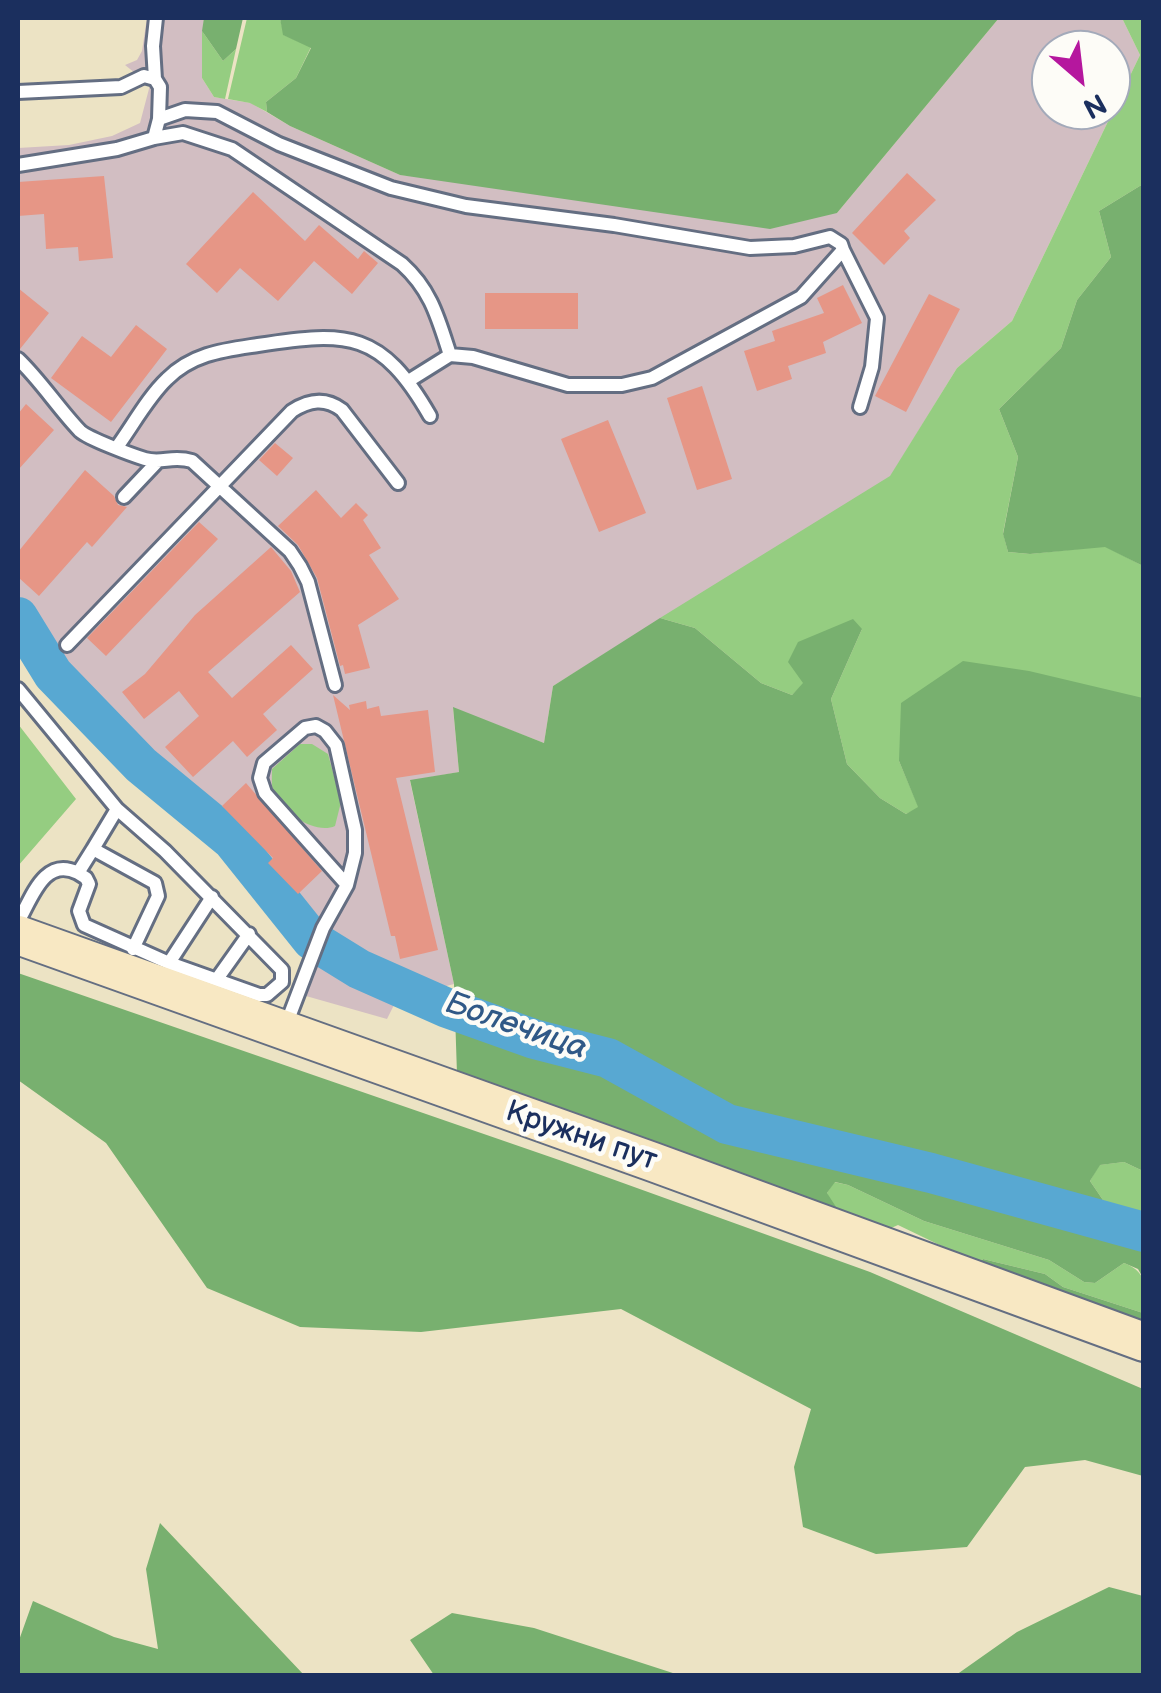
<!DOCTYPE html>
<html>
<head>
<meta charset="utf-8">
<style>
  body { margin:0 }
  #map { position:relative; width:1161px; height:1693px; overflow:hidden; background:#ece3c4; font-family:"Balsamiq Sans",sans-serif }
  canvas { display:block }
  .frame { position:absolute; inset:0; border:20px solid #1b2f5e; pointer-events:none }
  .north { position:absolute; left:1031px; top:30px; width:100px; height:100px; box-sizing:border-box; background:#fdfcf7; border:2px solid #a3aaba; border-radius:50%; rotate:152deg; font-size:28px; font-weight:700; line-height:40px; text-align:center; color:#1b2f5e }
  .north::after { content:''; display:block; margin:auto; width:35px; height:45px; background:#b5179e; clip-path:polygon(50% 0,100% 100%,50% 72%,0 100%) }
</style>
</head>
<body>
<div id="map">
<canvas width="1161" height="1693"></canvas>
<div class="frame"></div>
<div class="north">N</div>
</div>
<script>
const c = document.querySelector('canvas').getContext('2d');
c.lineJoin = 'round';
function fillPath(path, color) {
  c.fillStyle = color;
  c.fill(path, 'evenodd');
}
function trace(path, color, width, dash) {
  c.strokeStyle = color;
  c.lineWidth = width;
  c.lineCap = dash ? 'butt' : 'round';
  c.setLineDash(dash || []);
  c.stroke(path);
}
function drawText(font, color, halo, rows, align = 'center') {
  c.font = font + ' "Balsamiq Sans",sans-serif';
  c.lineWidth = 9;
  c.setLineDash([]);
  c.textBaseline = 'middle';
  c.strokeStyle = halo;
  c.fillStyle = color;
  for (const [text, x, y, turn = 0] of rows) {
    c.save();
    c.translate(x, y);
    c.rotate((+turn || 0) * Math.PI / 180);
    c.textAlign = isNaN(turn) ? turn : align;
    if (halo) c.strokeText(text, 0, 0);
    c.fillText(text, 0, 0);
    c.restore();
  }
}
fillPath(new Path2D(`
  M147,18H204L202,78L214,97L251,103L290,126L400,175L837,213L999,18H1122L1140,55L1012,321L957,368L890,477L553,686L544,743L453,708L459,772L410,781L454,984L397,999L387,1019L306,996L312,943L197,806L51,651L18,597V148L69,145L112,136L140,123L150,85L125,65L137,60L142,51ZM1051,50H1111V110H1051Z`), '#d2bec2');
fillPath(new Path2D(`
  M247,18H280L284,35L311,47L296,78L266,102L267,112L250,103L228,99Z
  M1122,18H1143V184L1099,211L1111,257L1077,300L1061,348L999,409L1018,457L1003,533L1008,552L1030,554L1105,546L1143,566V698L899,761L919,808L906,814L880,798L847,764L831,699L862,629L792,695L761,683L695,628L660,618L890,476L957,368L1012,321L1140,55Z
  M202,31L223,61L236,49L225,99L214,97L202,78Z
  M18,724L76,799L18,866Z
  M300,744H312L328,754L341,802L335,826C316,835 283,813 274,794C271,786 272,777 272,769Z
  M1124,1162L1143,1171V1228L1118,1222L1090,1181L1099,1165Z
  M834,1182L848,1185L924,1221L1049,1260L1084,1282L1095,1283L1124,1263C1151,1274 1143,1288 1143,1313L1063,1287L1045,1274L983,1259L979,1264L898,1225L889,1229L834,1220L827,1193Z`), '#95cd81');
fillPath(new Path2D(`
  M204,18H243L236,49L223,61L202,31Z
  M280,18H999L837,213L770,229L400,175L290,126L267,112L266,102L296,78L311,48L283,35Z
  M1143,184V566L1105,547L1030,554L1008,552L1003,534L1018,457L999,409L1061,348L1077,300L1111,257L1099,211Z
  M660,618L695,628L761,683L792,695L803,683L788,662L798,642L853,619L862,629L831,699L847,764L880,798L906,814L918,807L899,761L901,703L963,661L1029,671L1143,698V1171L1124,1162L1100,1165L1090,1181L1118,1222L1143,1228V1278L1138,1269L1124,1263L1095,1283L1084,1282L1049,1260L924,1221L848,1185L835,1182L827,1193L838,1210L457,1074L454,984L410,780L459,772L453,707L544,743L553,686Z
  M18,973L562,1161L870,1272L1143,1389V1476L1085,1460L1025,1467L967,1547L876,1554L803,1527L794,1467L811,1409L621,1309L421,1332L300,1327L207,1288L106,1143L18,1080Z
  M983,1259L1045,1274L1063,1287L1143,1313V1329L979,1264Z
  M160,1523L304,1675H18V1643L33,1601L114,1637L158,1649L146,1569Z
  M1109,1587L1143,1596V1675H956L1017,1632Z
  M452,1613L534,1628L679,1675H434L410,1640Z`), '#78b06f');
trace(new Path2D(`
  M18,617L53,674L141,765L232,840L312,940L359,969L447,1008L534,1039L608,1058L727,1124L931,1173L1144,1232`), '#58a8d2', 40);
fillPath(new Path2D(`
  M907,173L936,200L904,231L910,238L884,265L852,233Z
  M104,176L113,258L79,261L78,247L46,249L44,214L18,216V182Z
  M253,192L305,241L319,225L358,259L364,251L378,263L352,294L314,261L278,301L240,268L217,293L186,264Z
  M843,285L862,323L823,342L826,353L788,366L792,379L757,391L744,351L775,341L772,331L824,313L817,298Z
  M18,288L49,313L20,349H18Z
  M485,293H578V329H485Z
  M929,294L960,309L906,412L875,396Z
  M136,325L167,349L111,422L51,378L82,336L111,357Z
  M702,386L732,479L697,490L667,398Z
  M26,404L54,430L18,470V414Z
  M608,420L646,513L599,532L561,439Z
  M275,443L293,458L277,476L259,460Z
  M85,470L114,496L118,505L127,507L92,547L87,542L39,596L18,577V552Z
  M316,490L341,518L356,503L368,515L363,520L381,548L369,555L399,599L358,625L370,668L345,674L343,665L340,666L317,578L298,545L278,526Z
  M199,522L218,539L106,656L87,638Z
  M271,547L291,571L300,592L208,672L232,698L291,645L313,669L263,714L277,730L247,757L233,741L193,777L165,747L199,716L179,691L144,719L122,692L145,674L195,615Z
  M333,695L350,710L349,705L366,701L367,709L379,706L381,716L428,710L435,772L396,778L438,950L400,959L395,936H391Z
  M246,783L322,871L298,894L268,863L273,858L222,806Z`), '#e69686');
const service = new Path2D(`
  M155,79L153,46L156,18
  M18,92L121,87L144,76L155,79L160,87L159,119
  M154,138L183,133L232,149L402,264C431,290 438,318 450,355
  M18,165L117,149L154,138L159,119L185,110L217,112L279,144L391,188L466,206L614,225L750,248L794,246L830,237L841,244L843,250L801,297L652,378L622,385H568L473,357L450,355L410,380
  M843,250L877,318L872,367L860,407
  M18,359C41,381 58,408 80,431C89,439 132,455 145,459C162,464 172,455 192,461L290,551L300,566L308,582L335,685
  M117,447C133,425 148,397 167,379C193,353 225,350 258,345C349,331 381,331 430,416
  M124,497L158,461
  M67,645L292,411C309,400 325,397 342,410L398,483
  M18,689L117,809L165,851L282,970V982L267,995H259L169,963L84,925L79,911L89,884L86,878L78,873
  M117,809L93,849L155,883L158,896L133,949
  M18,922C32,898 44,856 78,873L93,849
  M169,963L212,897
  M217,979L249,934
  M286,1025L323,928L347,885L355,853V830L336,745L325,731L316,726L305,728L264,763L260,778L265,793L347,885`);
const secondary = new Path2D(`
  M18,935L653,1162L1144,1342`);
trace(service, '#646e82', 18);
trace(secondary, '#646e82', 42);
trace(service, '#fff', 12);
trace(secondary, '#f8e8c3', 38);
drawText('30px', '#1b2f5e', '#fdfcf7', [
  ["Кружни пут",581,1137,19]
]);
drawText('italic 32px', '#305987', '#fdfcf7', [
  ["Болечица",516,1027,19]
]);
</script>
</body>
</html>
